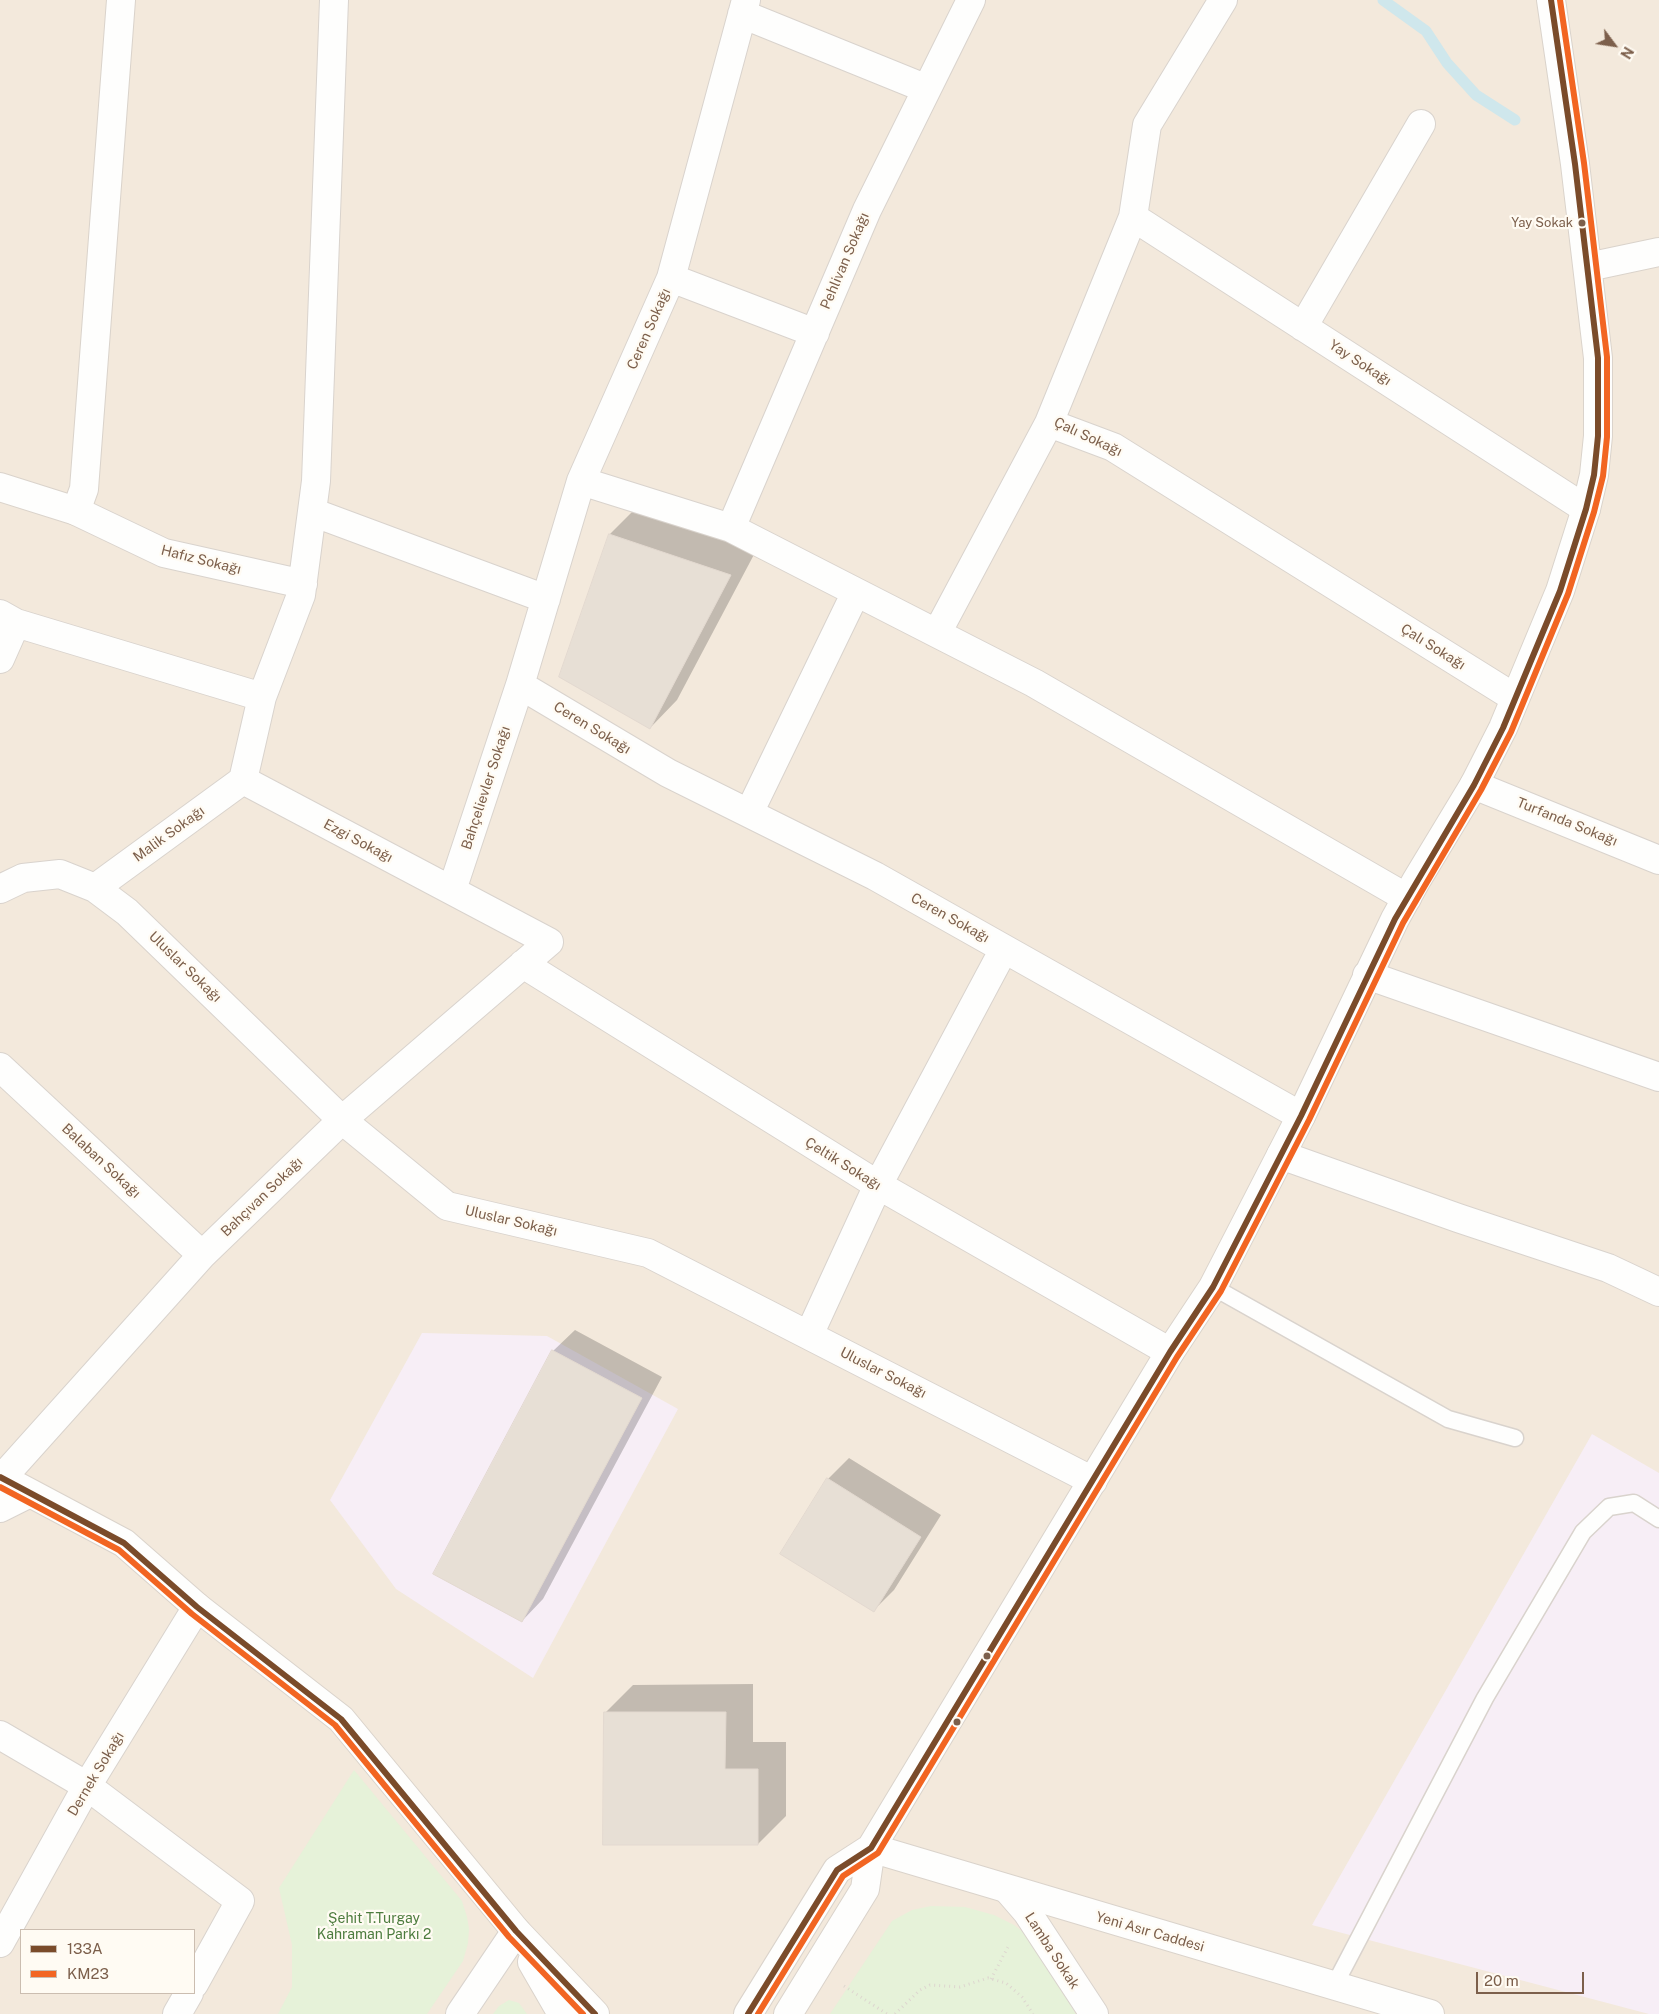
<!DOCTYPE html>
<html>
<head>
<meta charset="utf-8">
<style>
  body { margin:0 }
  #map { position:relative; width:1659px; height:2014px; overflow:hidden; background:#faf6ef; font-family:"Public Sans",sans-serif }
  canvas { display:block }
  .legend { position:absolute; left:20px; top:1929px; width:175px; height:65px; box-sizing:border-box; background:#fffbf3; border:1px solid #cbbdb0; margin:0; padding:6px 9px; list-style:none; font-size:15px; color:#7c5f4b }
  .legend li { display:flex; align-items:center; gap:10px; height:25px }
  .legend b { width:25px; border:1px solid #cbbdb0 }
  .north { position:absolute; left:1589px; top:20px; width:50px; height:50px; -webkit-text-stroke:4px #fffbf3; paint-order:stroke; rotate:121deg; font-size:14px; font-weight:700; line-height:20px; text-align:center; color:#7c5f4b }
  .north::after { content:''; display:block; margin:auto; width:18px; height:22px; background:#7c5f4b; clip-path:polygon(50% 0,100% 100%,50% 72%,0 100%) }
  .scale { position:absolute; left:1476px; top:1972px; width:108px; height:22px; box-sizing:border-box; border:2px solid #7c5f4b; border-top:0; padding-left:6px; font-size:15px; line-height:18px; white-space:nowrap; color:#7c5f4b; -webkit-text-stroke:4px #fffbf3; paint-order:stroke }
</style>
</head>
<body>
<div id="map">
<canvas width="1659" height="2014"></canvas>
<ul class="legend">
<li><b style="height:6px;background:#7a4b2a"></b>133A</li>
<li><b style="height:6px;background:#f26522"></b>KM23</li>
</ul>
<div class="north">N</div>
<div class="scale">20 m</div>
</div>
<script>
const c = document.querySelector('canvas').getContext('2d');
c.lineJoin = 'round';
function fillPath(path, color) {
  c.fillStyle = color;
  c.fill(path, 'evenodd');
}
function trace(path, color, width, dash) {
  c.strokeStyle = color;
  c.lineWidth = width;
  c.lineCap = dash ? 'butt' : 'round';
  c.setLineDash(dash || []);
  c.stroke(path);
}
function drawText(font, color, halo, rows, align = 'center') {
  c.font = font + ' "Public Sans",sans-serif';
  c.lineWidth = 4.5;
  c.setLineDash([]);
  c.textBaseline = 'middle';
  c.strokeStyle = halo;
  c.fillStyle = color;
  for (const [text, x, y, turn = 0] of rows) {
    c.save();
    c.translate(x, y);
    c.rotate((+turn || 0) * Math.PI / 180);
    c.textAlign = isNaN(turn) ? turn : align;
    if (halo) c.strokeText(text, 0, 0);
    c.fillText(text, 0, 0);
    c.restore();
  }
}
fillPath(new Path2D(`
  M0,0H1659V2014H0ZM21,1930H194V1993H21Z`), '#f3e9dc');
fillPath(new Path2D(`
  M422,1333L547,1336L678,1409L533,1678L396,1589L330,1500Z
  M1592,1434L1659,1473V2014H1649L1312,1925Z`), '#f7eef6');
fillPath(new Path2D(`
  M354,1770L462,1901L467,1917L469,1929L468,1943L463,1961L427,2014H278L292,1987V1945L279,1888Z
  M931,1906L965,1907L994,1915L1014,1925L1027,1935L1076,2014H830L892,1921L912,1910Z
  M509,2000L519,2003L527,2014H493L499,2006Z`), '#e6f2d9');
fillPath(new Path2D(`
  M638,506L758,547L677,700L650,728L560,677L610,534Z
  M575,1330L662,1377L543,1599L522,1621L553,1351Z
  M849,1458L941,1515L894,1590L873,1611L828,1479Z
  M753,1684V1742H786V1816L758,1844L605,1713L633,1685Z`), '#0003');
trace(new Path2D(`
  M1383,0L1426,31L1447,63L1476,95L1515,120`), '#cfe7ec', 11);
const building = new Path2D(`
  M609,534L731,575L650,729L559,677Z
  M552,1350L642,1398L522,1622L433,1574Z
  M827,1478L921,1537L874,1612L780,1554Z
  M604,1712H726L725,1769H758V1845H603Z`);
fillPath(building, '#e7dfd5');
trace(building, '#e3d9d0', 1);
const lane = new Path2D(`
  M1213,1287L1448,1419L1515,1438
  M1334,1986L1485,1698L1583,1532L1609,1507L1634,1503L1659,1519`);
const street = new Path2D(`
  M746,0L671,278L581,481L520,685L668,773L875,876L1301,1116
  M742,14L927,89
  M1133,217L1586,509
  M671,278L815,333
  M1303,327L1421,124
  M1049,423L1113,447L1515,698
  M581,481L731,528L856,592L749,813
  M76,511L164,553L303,584
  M312,512L546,599
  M731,528L867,210L971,0
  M856,592L1034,683L1407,898
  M0,614L16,623L262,697L301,595L316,481L334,0
  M937,633L1049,423L1133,217L1147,125L1223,0
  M0,659L16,623
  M1474,785L1659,860
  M95,888L243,780
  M0,889L23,878L60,874L95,888L127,912L342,1120L447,1206L648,1253L1093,1481
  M452,890L520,685
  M523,964L878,1185L1170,1352
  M1367,975L1659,1077
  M0,1067L202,1255
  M1281,1155L1458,1218L1608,1268L1659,1292
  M809,1335L878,1185L1004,949
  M2,1478L202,1255L342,1120L549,942L243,780L262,697
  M0,1508L28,1494
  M0,1735L87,1786L240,1901L194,1984
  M1008,1890L1027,1912L1094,2014
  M0,1943L87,1786L197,1607
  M177,2014L189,1993
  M460,2014L516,1931`);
const secondary = new Path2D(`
  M1588,267L1659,252
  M0,487L76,511L84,489L121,0
  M0,1477L124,1543L197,1607L341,1719L516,1931L595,2014
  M871,1848L1430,2014
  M532,1962L562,2014
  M748,2014L837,1870L871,1848
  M788,2014L865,1889L871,1848L1170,1352L1213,1287L1301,1116L1395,919L1416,881L1474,785L1503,728L1560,591L1586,509L1594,475L1598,436V358L1575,164L1551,0`);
trace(lane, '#d9d3cd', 19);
trace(street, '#d9d3cd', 30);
trace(secondary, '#dad3cb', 30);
trace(new Path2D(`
  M991,1979L1009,1945
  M844,1986L887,2014
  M895,2014L920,1990L930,1985L960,1987L988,1978L1006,1983L1022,1997L1033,2014`), '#ddd6cf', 3, [1, 4]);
trace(lane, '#fefefd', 16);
trace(street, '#fefefd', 28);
trace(secondary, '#fefefd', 28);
trace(new Path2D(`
  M0,1477L124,1543L197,1607L341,1719L516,1931L595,2014
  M748,2014L837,1870L871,1848L1170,1352L1213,1287L1301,1116L1395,919L1474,785L1503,728L1560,591L1586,509L1594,475L1598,436V358L1575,164L1551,0`), '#7a4b2a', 6);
trace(new Path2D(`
  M0,1487L119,1550L192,1614L335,1725L509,1937L583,2014
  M758,2014L843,1876L878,1853L1177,1357L1221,1291L1309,1120L1403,923L1481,790L1511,732L1568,594L1594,512L1603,476L1607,437V357L1584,163L1560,0`), '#f26522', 6);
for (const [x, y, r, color] of [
  [1582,223,4.5,"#7c5f4b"],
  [987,1656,4.5,"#7c5f4b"],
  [957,1722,4.5,"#7c5f4b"]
]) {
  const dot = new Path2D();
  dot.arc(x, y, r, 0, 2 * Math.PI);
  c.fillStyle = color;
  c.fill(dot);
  trace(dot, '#fffbf3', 2);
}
drawText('13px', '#7c5f4b', '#fffbf3', [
  ["Yay Sokak",1573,223]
], 'right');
drawText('14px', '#7c5f4b', '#fffbf3', [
  ["Pehlivan Sokağı",845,261,-67],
  ["Ceren Sokağı",649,329,-66],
  ["Yay Sokağı",1360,363,33],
  ["Çalı Sokağı",1088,437,25],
  ["Hafız Sokağı",201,560,14],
  ["Çalı Sokağı",1433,647,32],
  ["Ceren Sokağı",592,728,31],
  ["Bahçelievler Sokağı",486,788,-72],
  ["Turfanda Sokağı",1567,822,22],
  ["Malik Sokağı",169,834,-36],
  ["Ezgi Sokağı",358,841,28],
  ["Ceren Sokağı",950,918,29],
  ["Uluslar Sokağı",185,967,44],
  ["Balaban Sokağı",101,1161,43],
  ["Çeltik Sokağı",843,1164,32],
  ["Bahçıvan Sokağı",262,1197,-44],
  ["Uluslar Sokağı",511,1221,13],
  ["Uluslar Sokağı",883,1373,27],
  ["Dernek Sokağı",96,1774,-59],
  ["Yeni Asır Caddesi",1150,1932,16],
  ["Lamba Sokak",1052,1951,57]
]);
drawText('14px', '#4d7c3e', '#fffbf3', [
  ["Şehit T.Turgay",374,1919],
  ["Kahraman Parkı 2",374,1935]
]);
</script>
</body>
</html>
